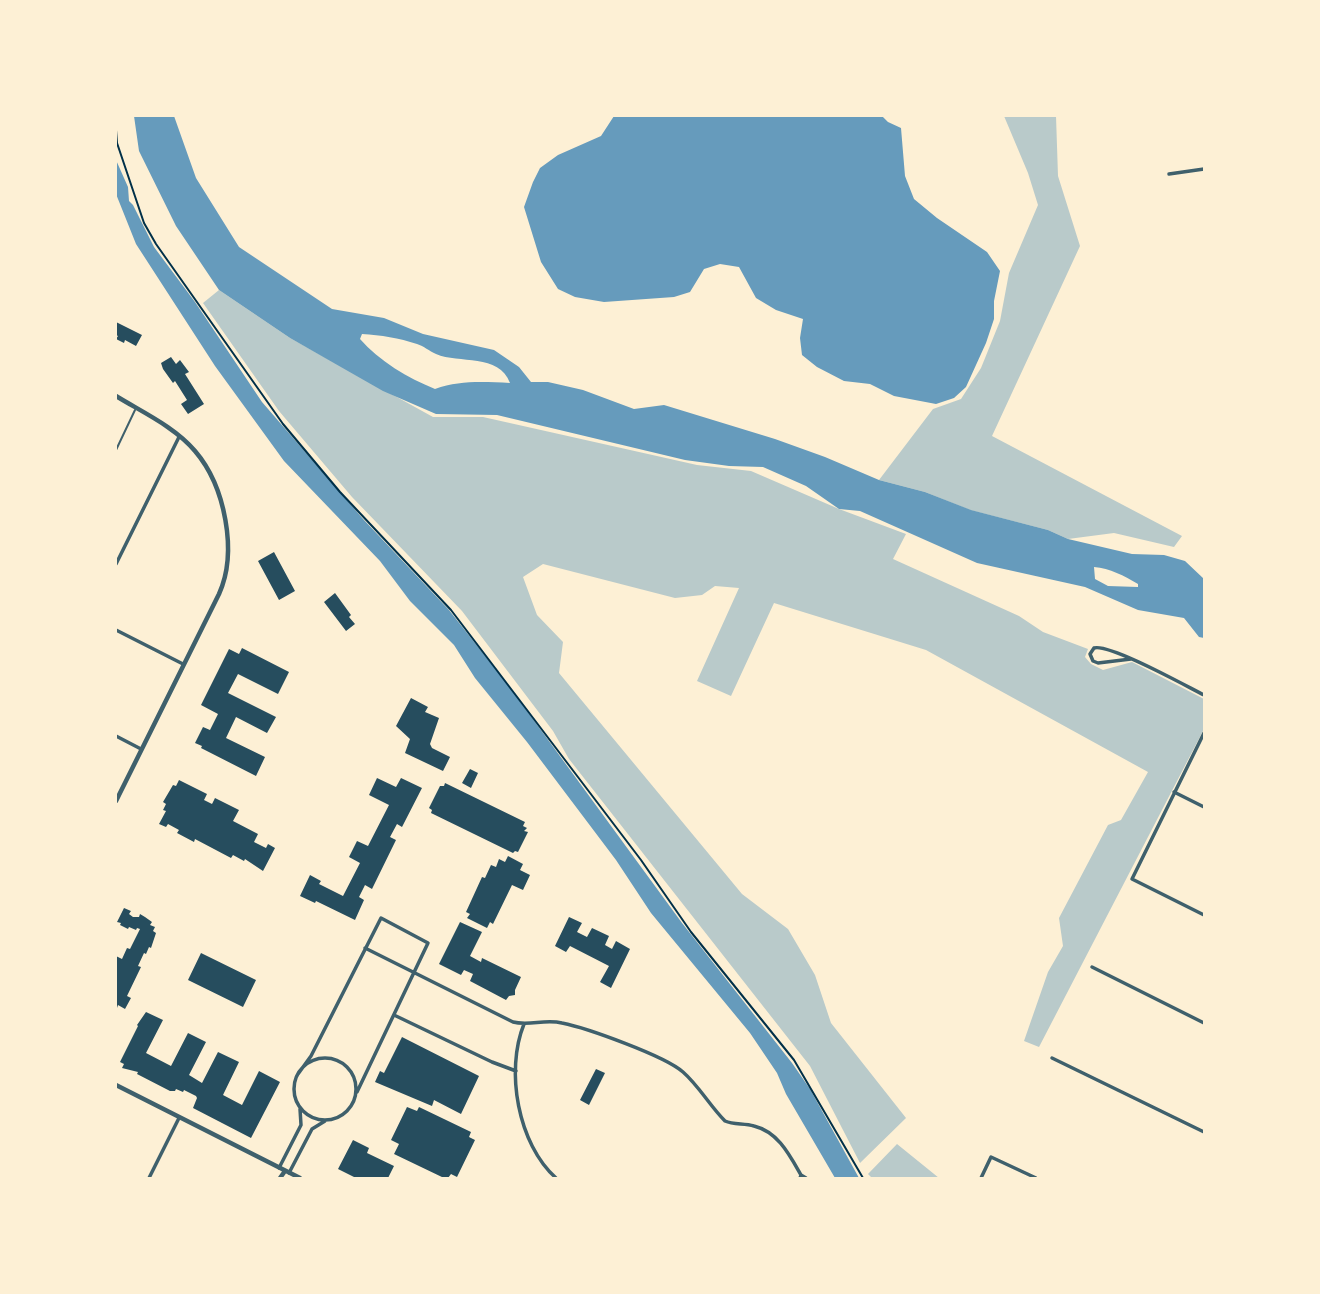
<!DOCTYPE html>
<html>
<head>
<meta charset="utf-8">
<style>
  body { margin:0 }
  #map { position:relative; width:1320px; height:1294px; overflow:hidden; background:#fdf0d5; font-family:"IBM Plex Sans",sans-serif }
  canvas { display:block }
  .frame { position:absolute; inset:0; border:117px solid #fdf0d5; pointer-events:none }
</style>
</head>
<body>
<div id="map">
<canvas width="1320" height="1294"></canvas>
<div class="frame"></div>
</div>
<script>
const c = document.querySelector('canvas').getContext('2d');
c.lineJoin = 'round';
function fillPath(path, color) {
  c.fillStyle = color;
  c.fill(path, 'evenodd');
}
function trace(path, color, width, dash) {
  c.strokeStyle = color;
  c.lineWidth = width;
  c.lineCap = dash ? 'butt' : 'round';
  c.setLineDash(dash || []);
  c.stroke(path);
}
fillPath(new Path2D(`
  M1004,116H1056L1058,176L1080,246L992,436L1182,536L1174,547L1114,533L1068,539L1048,530L970,510L925,492L879,480L933,409L961,399L981,368L1000,321L1009,273L1038,205L1028,173Z
  M219,290L290,338L433,417H483L697,465L751,471L839,509L906,534L893,559L1019,616L1043,632L1088,649L1085,657L1091,664L1103,670L1132,662L1204,699V729L1039,1047L1024,1041L1048,972L1063,946L1059,918L1108,825L1121,820L1148,772L926,650L774,603L731,696L697,681L739,588L715,586L702,595L675,598L543,564L523,577L537,615L563,642L559,673L742,894L788,929L815,975L831,1023L906,1118L860,1163L810,1066L569,759L553,731L462,611L352,497L279,411L203,303Z
  M897,1144L939,1178H872L868,1174Z`), '#b9caca');
fillPath(new Path2D(`
  M134,116H174L196,178L239,247L332,309L384,318L423,334L494,350L519,367L531,382H548L583,390L634,409L664,405L775,439L825,457L879,480L925,492L971,510L1048,530L1068,539L1132,554L1164,555L1185,561L1204,579V638L1199,637L1184,618L1138,610L1085,587L977,563L860,511L839,509L806,486L763,467L729,466L685,460L497,415L436,414L383,391L290,338L219,290L176,226L139,151ZM362,334C381,335 399,338 417,344C424,346 429,351 436,354C459,364 499,353 510,383C484,382 460,380 435,389C408,378 379,361 360,339ZM1094,567C1110,568 1124,576 1138,584V587L1108,586L1095,579Z
  M614,116H882L888,122L901,128L905,176L914,199L937,218L987,252L1000,271L994,301V319L986,343L966,387L954,398L936,404L894,396L870,384L844,381L817,367L802,355L800,338L803,319L776,310L756,298L739,267L720,264L704,269L690,292L674,297L604,302L575,297L558,289L541,262L524,207L533,182L540,168L558,155L601,136Z
  M116,160L128,187L129,201L133,205L154,247L195,302L262,402L364,520L449,610L508,685L682,923L792,1063L810,1089L859,1178H835L786,1094L777,1073L750,1033L651,913L616,860L527,742L475,678L454,645L410,601L380,561L284,461L215,366L136,244L116,194Z`), '#669bbc');
fillPath(new Path2D(`
  M116,322L142,335L136,346L125,340L124,343L116,339L118,336L116,335Z
  M171,357L176,364L180,360L189,372L185,374L204,404L188,414L181,404L187,400L175,381L173,383L163,369L161,363Z
  M274,552L295,591L279,600L258,561Z
  M335,593L351,615L349,617L355,624L346,631L324,602Z
  M242,648L289,672L278,694L238,674L228,693L276,717L267,733L236,717L226,738L265,757L256,776L201,748L202,746L195,743L203,727L210,730L218,714L201,705L229,649L239,654Z
  M411,698L428,707L425,712L439,718L430,744L432,748L450,757L443,771L405,753L410,739L396,726Z
  M470,769L478,773L471,788L462,783Z
  M377,778L396,787L401,778L422,788L402,827L397,824L390,837L396,840L372,889L365,885L359,897L364,900L355,920L316,901L315,903L300,896L310,875L321,881L319,884L343,896L360,863L349,857L357,841L368,846L389,805L369,795Z
  M179,780L207,794L204,800L212,804L215,798L239,810L233,821L258,834L254,842L266,848L268,844L275,848L263,871L245,859L244,861L233,855L231,858L195,839L194,842L177,833L179,830L168,824L166,827L159,824L166,811L163,810L166,804L163,802L173,785L176,786Z
  M445,783L525,822L523,826L527,828L524,831L528,832L518,852L515,851L513,853L431,813L432,810L429,808L440,786H444Z
  M508,856L523,864L520,870L530,875L523,890L512,885L493,924L490,922L487,928L467,918L470,914L466,912L482,877L485,878L491,865L496,867L499,859L505,862Z
  M124,908L131,911L129,914L133,917H139L140,914L145,917L152,922L150,925L155,927L153,931L156,933L151,948L149,947L146,954L144,953L138,966L141,967L127,996L131,998L125,1009L118,1005L116,1011V956L122,959L127,948L130,949L140,929L137,928L136,930L129,927L128,929L120,925L121,923L117,922Z
  M569,917L582,923L577,932L587,937L592,928L609,936L605,945L612,949L616,941L630,949L611,988L600,982L609,966L570,946L566,952L555,946Z
  M460,922L482,932L470,956L481,962L482,958L521,977L515,990V995L509,996L506,1000L470,981L473,974L464,970L461,975L439,964Z
  M201,953L256,980L243,1007L188,980Z
  M146,1012L163,1020L146,1053L171,1066L188,1033L206,1042L189,1075L202,1083L218,1052L239,1062L223,1095L242,1105L259,1071L280,1082L251,1138L193,1108L197,1098L196,1096L184,1090L183,1092L176,1089L175,1091H170L137,1074L138,1072L122,1068L124,1064L120,1062L138,1026L137,1025Z
  M402,1037L479,1076L461,1114L434,1100L432,1106L375,1082L380,1071L384,1073Z
  M596,1069L605,1073L589,1105L580,1100Z
  M407,1107L417,1111L419,1107L471,1132L469,1137L475,1140L457,1177L451,1174L448,1178H444L394,1154L399,1144L391,1140Z
  M353,1140L369,1148L367,1153L394,1166L388,1178H356L338,1169Z`), '#264d5e');
trace(new Path2D(`
  M116,130L117,143L144,223L156,244L283,424L340,492L451,610L641,860L691,932L794,1060L863,1178`), '#003049', 2);
trace(new Path2D(`
  M116,450L135,410`), '#3f606c', 2);
trace(new Path2D(`
  M1169,174L1204,169
  M116,564L179,437
  M116,630L183,664
  M1131,659L1098,663L1093,661L1090,654L1094,648C1109,643 1186,686 1204,695
  M1204,733L1132,879L1204,915
  M116,736L141,749
  M1174,792L1204,807
  M365,948L513,1022C529,1026 545,1019 562,1023C587,1028 665,1056 683,1072C699,1086 710,1106 725,1121C734,1125 744,1123 754,1126C778,1132 789,1154 801,1175
  M1092,967L1204,1023
  M394,1015L492,1062L516,1071
  M524,1024C505,1071 518,1144 556,1178
  M294 1089a31 31 0 1 1 62 0a31 31 0 1 1-62 0Z
  M1052,1058L1204,1132
  M298,1074L311,1056L381,918L428,943L357,1092
  M279,1168L301,1125L300,1109
  M289,1173L312,1129L325,1121
  M149,1178L179,1118
  M800,1178L801,1175L806,1178
  M981,1178L991,1157L1036,1178`), '#3f606c', 3.5);
trace(new Path2D(`
  M116,396C142,412 175,427 195,451C225,486 238,552 219,594L116,801
  M116,1085L300,1178
  M280,1178L285,1171`), '#3f606c', 4.5);
</script>
</body>
</html>
